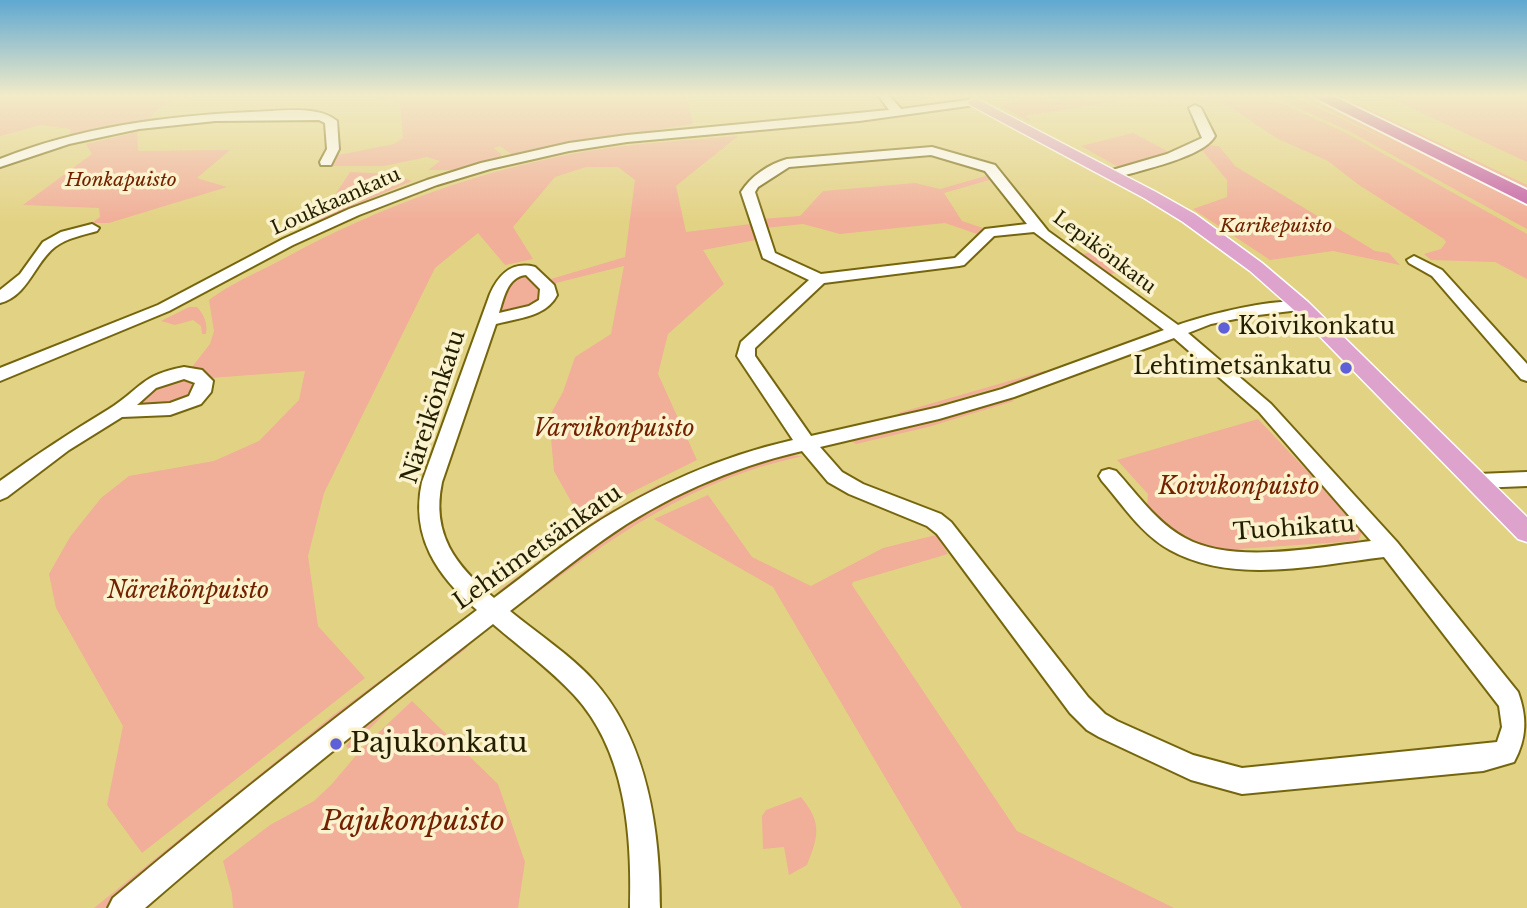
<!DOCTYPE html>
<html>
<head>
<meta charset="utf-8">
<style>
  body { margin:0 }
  canvas { display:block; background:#e2d284 }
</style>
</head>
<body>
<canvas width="1527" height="908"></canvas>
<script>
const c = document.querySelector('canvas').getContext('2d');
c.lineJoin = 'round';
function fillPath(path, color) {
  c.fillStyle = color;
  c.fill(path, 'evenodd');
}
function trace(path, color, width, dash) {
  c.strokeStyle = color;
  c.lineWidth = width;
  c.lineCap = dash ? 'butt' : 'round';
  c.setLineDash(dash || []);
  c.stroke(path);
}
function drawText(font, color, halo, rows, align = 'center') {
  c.font = font + ' "Libre Baskerville",serif';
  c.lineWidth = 7;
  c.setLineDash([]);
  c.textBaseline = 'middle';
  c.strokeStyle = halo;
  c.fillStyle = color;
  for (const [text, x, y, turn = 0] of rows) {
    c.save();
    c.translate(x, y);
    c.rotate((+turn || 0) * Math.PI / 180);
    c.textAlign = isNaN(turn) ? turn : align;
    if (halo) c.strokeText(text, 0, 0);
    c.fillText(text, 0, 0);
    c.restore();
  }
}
fillPath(new Path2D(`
  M0,95H197L180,98L162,106L142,125L69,138L71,129L41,125L0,136Z
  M376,95H686L693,124L579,142L514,156L500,146L494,148L502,155L499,158L452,170H428L440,161L427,157L384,166H333L338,155L394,144L403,138L400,104Z
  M1032,95H1041L1043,99L1050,101L1109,95H1263L1346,133L1527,234V279L1495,262L1431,260L1424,254L1441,249L1446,242L1444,239L1359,185L1328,161L1278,139L1224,103L1136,98L1025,116L1031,120L1028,121L1000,106Z
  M1269,95H1291L1400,146L1297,95H1306L1527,203V229L1347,130Z
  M1325,95H1339L1527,185V193Z
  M1382,95H1527V162L1394,100Z
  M137,132L138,151L230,150L197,178L227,187L109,223H92L100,217L99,208L23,205L92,154L86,144Z
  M1133,133L1171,153L1120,168L1081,146Z
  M738,136L676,186L686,232L751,224L756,240L703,250L724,284L668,334L658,374L697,460L628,494L582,521L554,471L549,417L563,392L575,357L611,334L624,266L552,284L551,279L625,257L635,180L618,167H586L555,177L513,227L533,259L505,265L478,233L435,268L324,493L308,556L318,626L365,678L142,853L107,805L123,726L56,608L49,574L70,537L101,498L129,476L214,461L259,441L299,400L305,371L210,378L204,370L192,367L210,344L214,331L209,300C231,283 259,272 283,259C380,206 485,168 594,150C641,143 690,140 738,136Z
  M1206,145L1219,146L1235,166L1375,251L1389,253L1400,265L1333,251L1270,260L1193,209L1227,197V180L1201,149Z
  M350,172L392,174L412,181L318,221Z
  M989,175L993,179L944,193L962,221L983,228L977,234L945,223L840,234L803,224L765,228L761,219L800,216L823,191L915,183L940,189Z
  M1099,249L1127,268L1109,275L1081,255Z
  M527,274L542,288L543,297L536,305L498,313L509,280Z
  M189,307H197C204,315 208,323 206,334H202L201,326L193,320L175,325L161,321Z
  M1044,371L1048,373L904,415L898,413Z
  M178,377L196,381L192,395L178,403L135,407L151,389Z
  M1011,399L1014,401L928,427L856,444L851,441Z
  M1258,419L1363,530L1358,541L1207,551L1176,538L1147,507L1148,494L1117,460Z
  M787,455L803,456C689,480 612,538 521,605C528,592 546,582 558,573C626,520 702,474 787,455Z
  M659,484L662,487L508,588L498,591L597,519Z
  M708,495L752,557L811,586L883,548L936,535L948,554L853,582L852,585L1017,831L1174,908H962L773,587L654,519Z
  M451,628L455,629L105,908H94L332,716Z
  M468,642L467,648L391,707L353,746L349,749L346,746L360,728Z
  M412,701L498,784L525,862L518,908H233L232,894L223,861L270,825L314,801L331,785L364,746Z
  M801,797C822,823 819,835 807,865L789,875L784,847L763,849L762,816L766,810Z`), '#f1ae99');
const minor = new Path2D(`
  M878,95H889L901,109L975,99L981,102L975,105L859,121L627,142L569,151L490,169L437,185L359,215L293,245L169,311L0,381V368L158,305L283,239L349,209L427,180L481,163L569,143L627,135L889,110Z
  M1195,105L1201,108L1215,136C1204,157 1141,170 1119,177H1109V171L1167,154L1202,138L1189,108Z
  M251,112C275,112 317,104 337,121L339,149L331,165H321L320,162L327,149L325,123L319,120L215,121L139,129L69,144L0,167V159C80,127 165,116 251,112Z
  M932,147L995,165L1048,231L1178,325C1206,315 1279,296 1307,303L1309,306L1307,309L1250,316L1211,324L1188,333L1271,404L1397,542L1518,692C1527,717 1527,738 1514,762L1483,771L1242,794L1191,780L1099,737L1087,730L1070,713L937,534L927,526L849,494L828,482L802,451C732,467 662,498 603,540C572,562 541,587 510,611C538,634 569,654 593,680C648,741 660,830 660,908H630C632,835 626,751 574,695C550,669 521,648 493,624C375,716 258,810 145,908H108L113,898C231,798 353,703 477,610C437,576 410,536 422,482L490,294C499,274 512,261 535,267L554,285L557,295C546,317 518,318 496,324L442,482C431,534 455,565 494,598C526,574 557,549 590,527C651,487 722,456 793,440L737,356L741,342L809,280L763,258L741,192C751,176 769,164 787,159ZM931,155L985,171L1027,224L985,229L955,258L821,274L775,253L755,192L758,187L789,167ZM1034,232L1164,330L1002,389L939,407L811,436L755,356V348L824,283L959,266L964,265L994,236ZM526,275L540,289L539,300L529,306L499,313C504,298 507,277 526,275ZM1174,338L1259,412L1371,541C1318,547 1233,565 1185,538C1157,523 1137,494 1116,471L1109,469L1102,471L1099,476L1102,481C1123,505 1142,535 1170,550C1233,585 1317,565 1384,557L1499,706L1502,727L1497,742L1242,768L1193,755L1117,721L1105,714L1088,697L951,522L941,514L863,484L842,472L820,447L939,419L1014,397Z
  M92,224L99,228L97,231C83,235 67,238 55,247C35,262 28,296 0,303V290L20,274L43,242L61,232Z
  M1414,256L1442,270L1527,364V381L1521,379L1432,276L1409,263L1407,260Z
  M184,367L202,370L213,381L211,392L201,404L170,415L122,417L69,450L7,497L0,500V481C36,455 71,432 109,409C142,388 141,375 184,367ZM184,379L195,383L189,396L170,403L137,405L156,388Z
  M1527,472V486L1478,488L1471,486L1468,481L1471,476L1478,474Z`);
const major = new Path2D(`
  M975,98L1156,192L1195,214L1262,263L1308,302L1527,517V542L1518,539L1294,310L1250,271L1183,222L1144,198L970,105L968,102Z`);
const highway = new Path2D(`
  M1309,95H1331L1527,190V204Z`);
trace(minor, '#75660e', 4);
trace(major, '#fff', 3);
trace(highway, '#fff', 4);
fillPath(minor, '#fff');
fillPath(major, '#dda3cd');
fillPath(highway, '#c665ac');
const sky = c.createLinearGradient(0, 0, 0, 222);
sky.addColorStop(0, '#5fa8d1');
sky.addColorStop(0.43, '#f2ebc8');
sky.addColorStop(1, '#f2ebc800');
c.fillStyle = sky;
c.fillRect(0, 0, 1527, 222);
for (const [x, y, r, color] of [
  [1224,328,7,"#5f60d8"],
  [1346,368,7,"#5f60d8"],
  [336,744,7,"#5f60d8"]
]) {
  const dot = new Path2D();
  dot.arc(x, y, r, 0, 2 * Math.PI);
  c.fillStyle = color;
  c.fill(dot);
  trace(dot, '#faf3cd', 2.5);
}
drawText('italic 19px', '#732101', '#faf3cd', [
  ["Honkapuisto",121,181],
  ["Karikepuisto",1276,227]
]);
drawText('19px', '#241e00', '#faf3cd', [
  ["Loukkaankatu",336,202,-24],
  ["Lepikönkatu",1104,253,37]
]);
drawText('23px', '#241e00', '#faf3cd', [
  ["Koivikonkatu",1238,328],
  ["Lehtimetsänkatu",1332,368,"right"]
], 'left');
drawText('23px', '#241e00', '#faf3cd', [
  ["Näreikönkatu",434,407,-72],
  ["Tuohikatu",1294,529,-4],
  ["Lehtimetsänkatu",538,548,-35]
]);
drawText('italic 23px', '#732101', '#faf3cd', [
  ["Varvikonpuisto",614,430],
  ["Koivikonpuisto",1239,488],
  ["Näreikönpuisto",188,592]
]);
drawText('28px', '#241e00', '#faf3cd', [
  ["Pajukonkatu",350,744]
], 'left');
drawText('italic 28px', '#732101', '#faf3cd', [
  ["Pajukonpuisto",413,822]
]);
</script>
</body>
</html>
